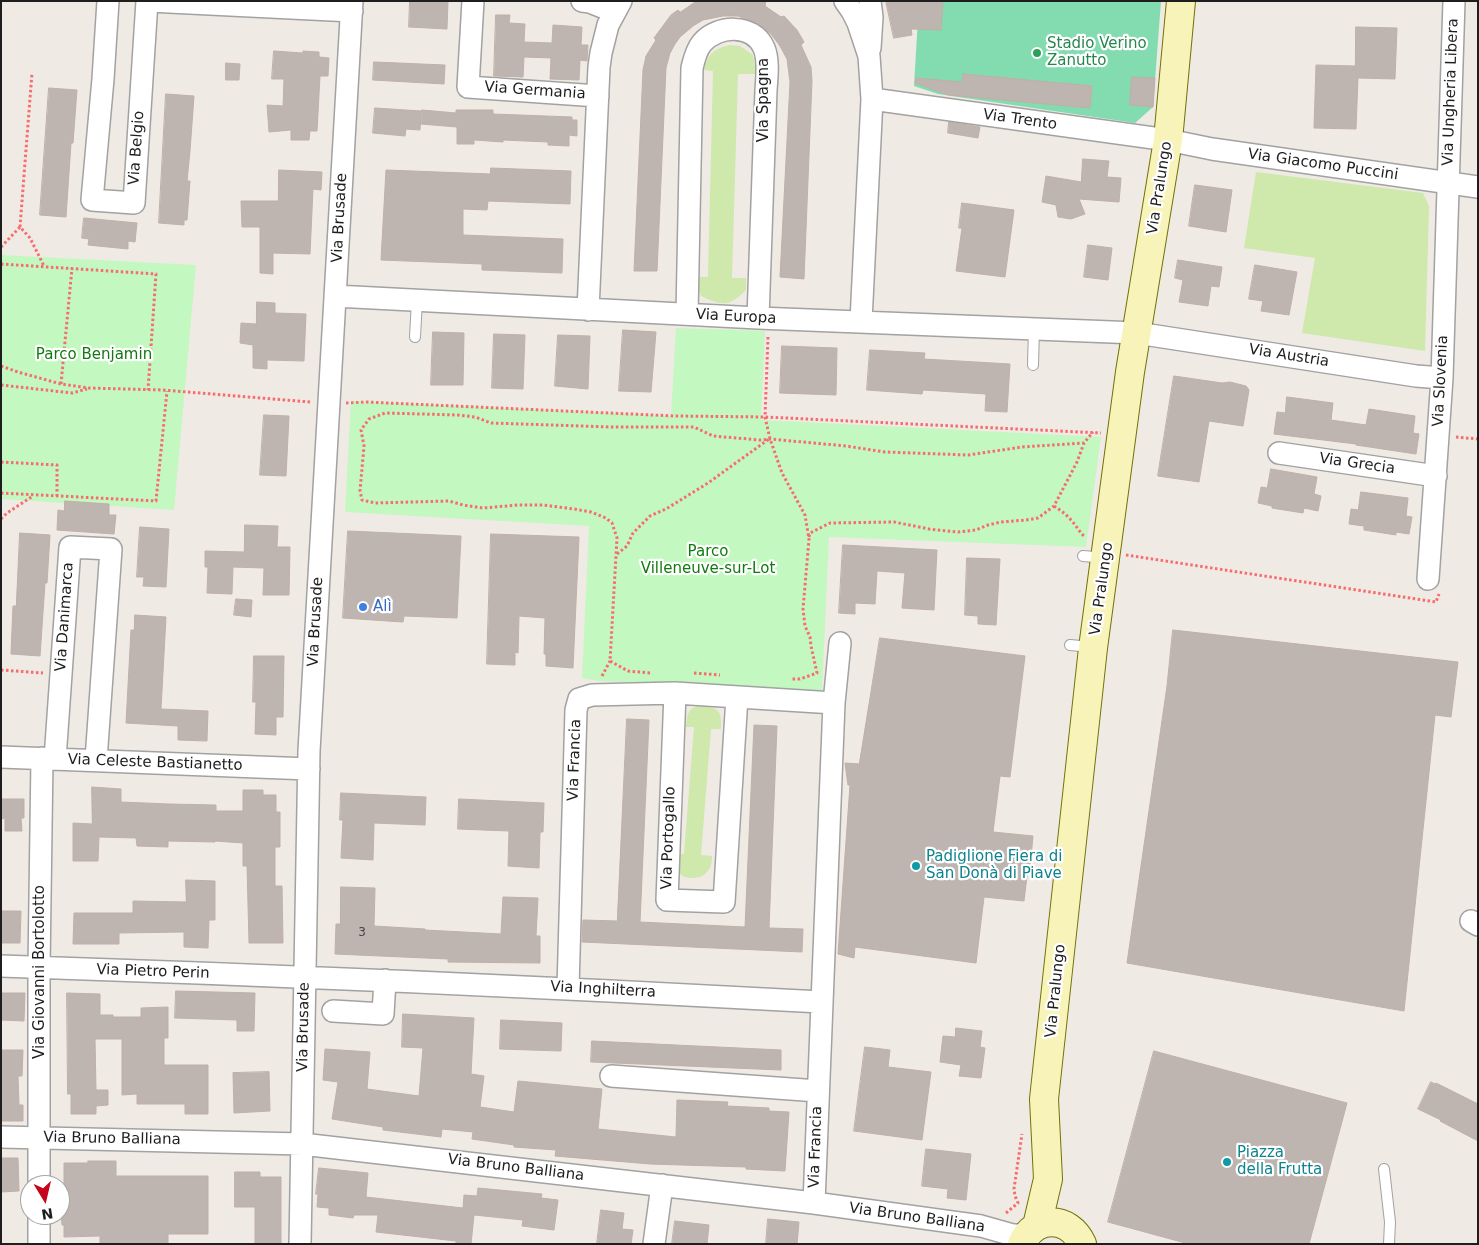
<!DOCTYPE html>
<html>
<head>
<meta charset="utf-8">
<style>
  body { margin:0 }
  #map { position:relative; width:1479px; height:1245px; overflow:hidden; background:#efeae4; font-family:"DejaVu Sans",sans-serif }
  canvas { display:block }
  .frame { position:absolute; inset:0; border:2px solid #1e1e1e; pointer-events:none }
  .north { position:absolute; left:20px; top:1175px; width:50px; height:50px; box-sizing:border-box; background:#fff; border:1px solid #a5a5a5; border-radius:50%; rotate:171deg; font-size:14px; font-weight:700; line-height:20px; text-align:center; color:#1e1e1e }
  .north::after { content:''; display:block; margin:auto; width:18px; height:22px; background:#c7051a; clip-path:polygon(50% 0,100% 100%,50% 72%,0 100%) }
</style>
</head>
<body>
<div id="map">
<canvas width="1479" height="1245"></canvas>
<div class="frame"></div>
<div class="north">N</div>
</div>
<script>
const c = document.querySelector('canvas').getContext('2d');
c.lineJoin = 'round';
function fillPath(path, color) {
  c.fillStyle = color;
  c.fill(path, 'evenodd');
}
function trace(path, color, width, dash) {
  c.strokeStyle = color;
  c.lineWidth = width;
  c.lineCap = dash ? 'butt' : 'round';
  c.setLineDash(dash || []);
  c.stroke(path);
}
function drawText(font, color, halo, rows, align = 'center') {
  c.font = font + ' "DejaVu Sans",sans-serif';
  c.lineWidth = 4.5;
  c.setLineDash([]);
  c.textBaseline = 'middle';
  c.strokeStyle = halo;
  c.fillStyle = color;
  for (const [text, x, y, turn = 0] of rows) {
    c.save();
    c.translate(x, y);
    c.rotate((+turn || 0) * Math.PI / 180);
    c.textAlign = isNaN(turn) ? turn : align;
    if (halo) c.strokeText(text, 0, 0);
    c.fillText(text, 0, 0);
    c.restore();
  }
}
fillPath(new Path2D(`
  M730,45L740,46L753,55L756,74H738L732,278H746V290C729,307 722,306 701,296L698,288L697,277H708L713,71L704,70C708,53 714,49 730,45Z
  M1256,172L1423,193L1429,206L1425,351L1302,333L1315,258L1244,248Z
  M698,706C718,707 722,709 721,729H711L701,855L712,856C712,863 711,869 705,874C699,880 681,880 677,870C676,866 676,859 676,854H684L694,727H686C687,716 687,709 698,706Z`), '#cfe8ab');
fillPath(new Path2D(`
  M1,255L196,265L174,510L1,499Z
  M676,328L765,331L761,420L1101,437L1086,547L829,537L822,691L599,681L582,678L589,526L345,512L351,401L671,416Z`), '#c3f8c1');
fillPath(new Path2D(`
  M919,1H1161L1153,107L1135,123L938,94L914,86Z`), '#83dcb0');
const building = new Path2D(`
  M410,1H448L447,29L409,27Z
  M697,1H766L765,6L781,17L784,16L797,30L804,42L801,45L811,67L812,81L804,279L780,277L790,82L787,59L780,46L771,34L757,23L738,16H723L703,20L693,26L680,37L675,44L670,53L666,68L657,271H634L643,70L646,56L656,40L654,38L671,15L678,10L680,12Z
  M886,1H943L941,30L911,29L912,35L894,38Z
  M496,15H510L509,23L525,24L524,42L552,43L553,25L582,27L581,45H588L587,61L580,60L579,80L550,79L551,58L524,57L523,77L494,76Z
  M1356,27L1397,28L1395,79L1358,78L1356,129L1314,128L1316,65L1355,66Z
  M274,51L303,53V51L319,52V57L329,58L328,76H320L317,131H310L309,140H291V130L269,132L267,105L283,106L284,79H272Z
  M374,62L445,65L444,84L373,80Z
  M226,63L240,64L239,80H226Z
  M963,74L1092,86L1090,108L948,95L915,83L916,78L962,82Z
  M1132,77L1155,78L1153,107L1130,105Z
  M49,88L77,90L73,143H71L66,217L40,215Z
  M166,94L194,96L190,151L187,181H190L187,220H184V225L159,223Z
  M375,108L421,111L420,130L406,129L405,136L373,133Z
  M422,110L456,113V110H493V114L572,117V120H577V136L569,135V146L548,145V142L503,140V142L474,140V144H457V127L421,124Z
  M949,122L980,127L978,138L948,133Z
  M1083,159L1109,161L1107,177L1121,178L1119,202L1079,199L1085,214L1071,219L1058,217L1056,205L1042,202L1046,176L1081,182Z
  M491,168L571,171L570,204L488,201L487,210L463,209V235L563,239L562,273L482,270V264L381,260L386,170L490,174Z
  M279,170L322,172L321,190L313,189L310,254L273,253V274L260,273V227H242L241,201H278Z
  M1195,185L1232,190L1226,232L1189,226Z
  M962,203L1014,210L1005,277L956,271L962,228H959Z
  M84,218L137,223L135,242L128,241V249L88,245L89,239L82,238Z
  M1088,245L1112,248L1108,280L1084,277Z
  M1178,260L1222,267L1219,287L1211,286L1208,306L1179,302L1183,280L1175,278Z
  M1255,265L1297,272L1289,315L1261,311L1263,301L1249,299Z
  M257,302L275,303V313L306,314L304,361L267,360V369L253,368V345L240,343L241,323L256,324Z
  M623,330L656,332L651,392L619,391Z
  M433,332L464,333L463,385H431Z
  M494,334L525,335L523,389L492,388Z
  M558,335L590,336L588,389L555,386Z
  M782,346L837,348L836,395L780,393Z
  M870,350L925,353L924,359L1010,364L1007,412L985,411L986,394L923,390L922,394L867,390Z
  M1174,376L1222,383L1230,382L1246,386L1249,390L1243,426L1209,421L1199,482L1158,476Z
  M1287,397L1333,403L1331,420L1366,425L1369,409L1415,416L1413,433L1419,434L1416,454L1356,445V444L1274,434L1277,412L1285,413Z
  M264,415L289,416L286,476L260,475Z
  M1271,469L1317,477L1314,494L1321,496L1318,511L1304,508L1303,513L1272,508V506L1258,503L1261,487L1267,488Z
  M1361,492L1408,498L1406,516L1412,517L1409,534L1396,532V535L1364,530V526L1349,524L1351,509L1358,510Z
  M65,501L109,504V515H116L114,534L57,530L58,510L64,511Z
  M245,525L278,526L277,547H290L289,595H263L264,568L233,567L232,594L207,593L208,567H205V551L244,552Z
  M140,527L169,529L166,587L143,586L144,577H137Z
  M348,531L461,536L457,618L404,616L403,622L343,618Z
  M20,533L50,535L47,583H45L40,656L11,654L13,606H16Z
  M491,534L579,537L573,668L546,666V654H544L545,618L519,616L518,653L515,652V665L487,664Z
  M843,545L937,550L934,610L902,608L905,573L877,571L875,604L855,603V614L839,613Z
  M967,558L1000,559L996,625L978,624V616L965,615Z
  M236,599L252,600L251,617L234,615Z
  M135,615L166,617L161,709L208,711L207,741L178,740V726L126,723L131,630H134Z
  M1173,630L1458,662L1451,717L1435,715L1404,1011L1127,963L1167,686Z
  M880,638L1025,656L1010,777L1000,776L993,832L1033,836L1030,868H1028L1024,901L984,897L976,963L855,947L854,958L838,954L850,785H848L845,763L859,764Z
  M254,656H284L283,717H276V735L255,734L256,702H253Z
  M627,719L649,720L640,922L745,927L754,725L777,726L769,928L803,929L802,952L582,942L583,920L617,921Z
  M92,787L121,789V802L169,804L216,805V811H243V790H263V795H276V812H280V847H275V886H282L283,943H249L247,866H243V843L215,841V842L168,841V847L137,846L136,838L99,837L98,861H73V823L92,824Z
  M341,793L426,797L425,825L374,823L373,860L341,858L343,820H340Z
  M1,799H24V818H21L22,831H5V818L1,819Z
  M459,799L544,803L543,832H540L539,868L508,866L509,831L458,829Z
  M186,880L215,881V920H209L208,948L184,947V932L119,933V944H73L74,913H133V901L186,902Z
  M341,887L375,888L374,926L425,929V930L501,934L503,897L538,898L536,936H540V963L448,962V959L335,954L336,924H340Z
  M1,911H21L20,943H1Z
  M176,991L255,993L254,1031H237V1020L175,1018Z
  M1,993H25L24,1021L1,1020Z
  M67,993L100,994V1015H113V1017H141V1008L168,1007V1038H164V1065H208V1114H185V1104H137V1094L122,1095V1039H95L96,1090H108V1105L96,1106V1114H71V1094H68Z
  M403,1014L474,1018L471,1074L484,1076L480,1107L514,1112L518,1081L602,1089L598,1129L676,1137L677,1100L728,1102L727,1106L769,1108V1111L789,1112L785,1171L746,1169V1167L650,1164L555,1156L556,1150L514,1147V1145L472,1139L473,1132L442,1129L441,1137L383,1130V1127L332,1119L338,1082L323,1080L325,1049L370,1052L367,1089L419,1096L423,1048L402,1047Z
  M501,1020L562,1023L561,1051L500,1049Z
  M956,1028L982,1031L980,1047L985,1048L981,1078L959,1076L961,1065L940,1062L943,1036L955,1037Z
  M592,1041L781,1050V1070L591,1062Z
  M865,1047L890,1050L888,1067L931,1072L922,1140L854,1131Z
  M1,1050H23L22,1076H18L19,1105H23V1121H1Z
  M1154,1051L1347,1103L1309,1244H1189L1108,1222Z
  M269,1072L270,1111L234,1113L233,1073Z
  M1431,1082L1435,1084L1436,1083L1478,1104V1141L1440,1121L1441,1120L1418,1109Z
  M926,1149L971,1154L966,1200L947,1198L948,1189L922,1186Z
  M1,1158H18L19,1191L1,1192Z
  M88,1161H116V1176H208V1234H168V1244L100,1243V1236L64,1237V1225H62L61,1211H64V1163H88Z
  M319,1168L368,1173L366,1197L463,1208L464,1195L477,1196L478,1188L542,1194L541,1198L558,1200L554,1230L522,1226L523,1220L474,1215L471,1244H456V1241L376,1232L378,1215H354L353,1218L329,1215V1208L317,1207L318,1194H316Z
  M235,1172H260V1177H281V1244H255V1207H235Z
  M601,1210L624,1213L622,1229L633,1230L631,1244H597Z
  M768,1219L799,1222L797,1244H766Z
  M675,1221L709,1225L707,1244H672Z`);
fillPath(building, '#bfb5b0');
trace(building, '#c0afa7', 1);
const lane = new Path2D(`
  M415,337L417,300
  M1033,365L1034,329
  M1083,556L1105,558
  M1070,645L1091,647
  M1384,1169L1390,1222L1389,1244`);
const street = new Path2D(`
  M108,1L103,79L92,200L134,203L147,1
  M149,1L352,11
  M473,1L468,87L598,96
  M582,1L590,2L615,12
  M845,1L852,11L858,23L869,56L872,99L861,321
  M870,48L872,17L870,1
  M872,99L1168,140L1212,149L1478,187
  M335,296L758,318L1137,333L1416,376L1442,378
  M588,310L599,67L601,53L608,25L621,1
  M687,314L692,68C694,60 696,50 702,43C717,25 753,23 764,48C769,60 767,76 766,90L758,318
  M1279,453L1436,476
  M1428,579L1442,378L1454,1
  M675,693L667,900L724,902L737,697
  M1,757L309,769
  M55,759L70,547L111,549L96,760
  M1471,921L1478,925
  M1,966C275,975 548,987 821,1002
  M568,988L576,710L579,699L592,695L675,693L834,703
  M333,1011L383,1014L385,980
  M611,1076L818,1091
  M1,1137L302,1144L814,1203L981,1226L1013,1235H1026
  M39,1185V968L42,758
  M814,1203L834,703L840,643
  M39,1244V1215
  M300,1244L309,751L352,1
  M654,1244L662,1185`);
const secondary = new Path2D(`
  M1037,1226L1048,1179L1044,1099L1093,648L1130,372L1168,140L1181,1
  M1022,1244C1034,1215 1069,1215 1082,1244`);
trace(lane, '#a2a2a2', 12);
trace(street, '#a2a2a2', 24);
trace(secondary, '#727207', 30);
trace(new Path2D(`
  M20,227L32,73
  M1,247L20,227L30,238L44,266
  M1,264L156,274L148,390
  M768,337L765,417L770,439L782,473L805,515L809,539L803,609L805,626L810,637L811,646L817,673L800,679H791
  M1,366L18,372L61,384L89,388L163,390L310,402
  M61,384L72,268
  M1,385L72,393L87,389
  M346,403L366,402L675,416L765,417L1101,433
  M1456,437L1478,439
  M1,462L57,465V496
  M1,493L156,501L167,391
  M1054,506C1060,510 1066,514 1071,520C1076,525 1079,532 1085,537
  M1,519L7,513L33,496
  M809,537L810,533L830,523L894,522L929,529L958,532L976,530L988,525L1001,522L1026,520L1038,518L1054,506L1077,462L1084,443
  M617,554L627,546L633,533L650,516L666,509L708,483L769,439
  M1126,555L1436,602L1439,594
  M1,670L43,673
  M650,673L628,671L610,661L617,538L612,523L606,518L591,512L574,509L543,505H518L483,508L463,505L449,501L375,503L362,500L360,491L364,446L361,430L369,419L385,413L458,415L475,417L491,423L611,427H694L713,436L760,440L770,439L846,446L885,452L968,455L1022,447L1084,443L1093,432
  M694,673L720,675
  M602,676L610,661
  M1006,1213L1018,1203L1015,1196L1014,1189L1022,1134`), '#f76d6e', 3, [2.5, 2.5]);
trace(lane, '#fff', 10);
trace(street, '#fff', 21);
trace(secondary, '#f8f4b9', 28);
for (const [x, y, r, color] of [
  [1037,53,5,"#2e9e5b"],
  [363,607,5,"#3f7fe0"],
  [916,866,5,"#0f9aa8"],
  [1227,1162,5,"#0f9aa8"]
]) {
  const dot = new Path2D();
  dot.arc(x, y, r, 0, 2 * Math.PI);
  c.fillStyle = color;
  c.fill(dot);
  trace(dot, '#fff', 2);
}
drawText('12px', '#464442', null, [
  ["3",362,933]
]);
drawText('15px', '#27864d', '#fff', [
  ["Stadio Verino",1047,44],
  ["Zanutto",1047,61]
], 'left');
drawText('15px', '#1e1e1e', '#fff', [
  ["Via Germania",535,91,4],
  ["Via Ungheria Libera",1451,92,-88],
  ["Via Spagna",764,100,-90],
  ["Via Trento",1020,120,8],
  ["Via Belgio",137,148,-86],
  ["Via Giacomo Puccini",1323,165,8],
  ["Via Pralungo",1160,188,-81],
  ["Via Brusade",340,218,-87],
  ["Via Europa",736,317,3],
  ["Via Austria",1289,356,9],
  ["Via Slovenia",1441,381,-87],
  ["Via Grecia",1357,464,8],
  ["Via Pralungo",1102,589,-82],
  ["Via Danimarca",65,617,-86],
  ["Via Brusade",316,622,-87],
  ["Via Francia",575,760,-88],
  ["Via Celeste Bastianetto",155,763,2],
  ["Via Portogallo",669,838,-88],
  ["Via Giovanni Bortolotto",40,972,-90],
  ["Via Pietro Perin",153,972,2],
  ["Via Inghilterra",603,990,3],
  ["Via Pralungo",1056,991,-84],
  ["Via Brusade",304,1027,-89],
  ["Via Bruno Balliana",112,1139,1],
  ["Via Francia",816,1147,-88],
  ["Via Bruno Balliana",516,1168,7],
  ["Via Bruno Balliana",917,1218,8]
]);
drawText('15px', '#117a0e', '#fff', [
  ["Parco Benjamin",94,355],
  ["Parco",708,552],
  ["Villeneuve-sur-Lot",708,569]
]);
drawText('15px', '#366cbe', '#fff', [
  ["Alì",373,607]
], 'left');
drawText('15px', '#0d838f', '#fff', [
  ["Padiglione Fiera di",926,857],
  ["San Donà di Piave",926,874],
  ["Piazza",1237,1153],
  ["della Frutta",1237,1170]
], 'left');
</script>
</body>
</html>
